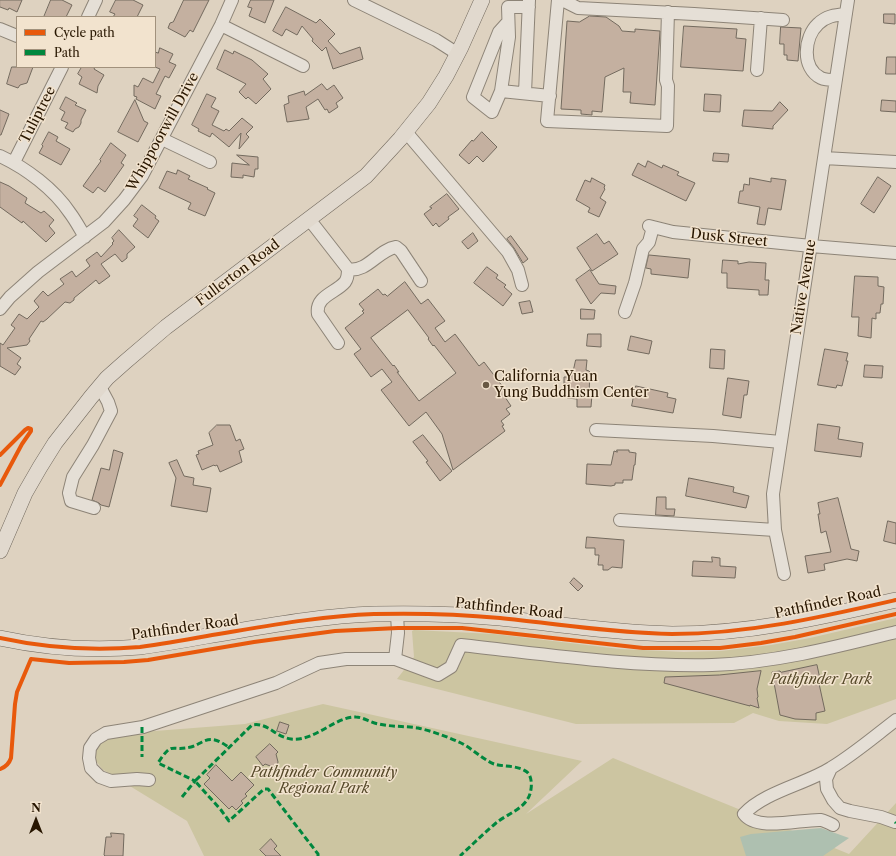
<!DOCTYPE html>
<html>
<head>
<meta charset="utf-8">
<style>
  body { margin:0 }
  #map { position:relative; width:896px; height:856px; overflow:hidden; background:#ded2c0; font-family:"Libre Caslon Text",serif }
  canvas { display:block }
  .legend { position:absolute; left:16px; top:16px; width:140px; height:52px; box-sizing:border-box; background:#f2e3ce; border:1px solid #a1917c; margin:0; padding:5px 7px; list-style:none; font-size:12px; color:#281600 }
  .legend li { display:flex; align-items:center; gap:8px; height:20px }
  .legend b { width:20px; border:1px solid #a1917c }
  .north { position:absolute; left:16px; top:800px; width:40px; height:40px; -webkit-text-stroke:3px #f2e3ce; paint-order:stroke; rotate:0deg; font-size:11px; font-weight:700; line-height:16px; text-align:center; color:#281600 }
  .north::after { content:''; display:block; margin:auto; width:14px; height:18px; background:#281600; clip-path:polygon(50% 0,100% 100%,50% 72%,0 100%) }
</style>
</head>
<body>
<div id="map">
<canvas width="896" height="856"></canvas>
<ul class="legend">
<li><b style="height:5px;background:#e8590c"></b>Cycle path</li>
<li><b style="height:5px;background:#00873e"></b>Path</li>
</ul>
<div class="north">N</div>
</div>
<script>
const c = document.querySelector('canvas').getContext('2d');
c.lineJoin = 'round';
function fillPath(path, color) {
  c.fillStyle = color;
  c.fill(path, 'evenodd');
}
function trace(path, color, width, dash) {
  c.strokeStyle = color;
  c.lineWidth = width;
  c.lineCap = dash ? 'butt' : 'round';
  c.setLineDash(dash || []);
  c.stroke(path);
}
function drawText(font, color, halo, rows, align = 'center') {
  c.font = font + ' "Libre Caslon Text",serif';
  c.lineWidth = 3;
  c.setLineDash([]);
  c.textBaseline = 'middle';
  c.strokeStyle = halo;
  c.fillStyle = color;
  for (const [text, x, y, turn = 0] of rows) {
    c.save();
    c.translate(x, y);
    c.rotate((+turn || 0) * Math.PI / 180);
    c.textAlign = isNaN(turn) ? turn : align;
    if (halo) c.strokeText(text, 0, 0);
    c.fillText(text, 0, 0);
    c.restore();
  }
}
fillPath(new Path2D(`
  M896,618V699L827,724L779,721L753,713L734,723L576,724L397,679L414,657L412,631L414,630L494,634L620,649L684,652L721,651L771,645L810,638Z
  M323,704L582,761L526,814L613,758L849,854L896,803V856H204L187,821L102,769L96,761L95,752L99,742L109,737L142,732L245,724Z`), '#ccc5a1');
fillPath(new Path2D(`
  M821,828L849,838L823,856H746L740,837L751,834Z`), '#aec0b0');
const building = new Path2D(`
  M0,0H22L17,12L9,8L8,10L0,7Z
  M51,0H62L72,5L66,17H44Z
  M116,0H133L143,5L137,17H113L115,14L110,12Z
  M184,0H209L193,32L190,30L185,37L168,28L170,23L173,22Z
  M251,0H274L265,23L249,16L252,8L248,7Z
  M286,7L316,23L320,19L335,34L328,41L340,54L360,47L363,59L333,69L326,47L322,51L312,41L313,39L302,26L297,35L286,29L282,36L273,31Z
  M884,14H895V24L884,23Z
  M590,16L606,17L619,26L622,31L635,32V29L660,31L655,105L630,103L631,92H623L624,68L605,77L602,112L592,111V115L581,114V110L561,109L567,21L579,22Z
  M684,26L737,29L736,38L746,39L743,71L681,67Z
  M781,27L801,28L798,61L787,60V55H784V44H780Z
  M160,48L173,54L169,62L176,65L169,78L165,76L156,94L161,96L155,109L136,99L137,97L134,96V85L138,87L143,78L153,83L160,69L155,67V52L158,53Z
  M225,50L233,54L234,51L252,60L268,74L263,79L271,89L256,104L248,97L246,99L239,92L246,84L217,69Z
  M887,57H896V74H886Z
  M12,67H33L27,83L20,85L18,88L7,84Z
  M82,67H95L94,69L104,75L98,86L97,93L79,84L82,77L78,74Z
  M322,84L327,90L334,85L343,98L336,103L338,107L329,113L327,109L325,110L318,99L306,107L309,119L287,122L284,105L289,103L288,96L304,91L305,95Z
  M207,94L216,98L211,107L219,111L212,125L224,131L226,129L229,131L242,118L253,127L246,134L249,137L239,149L241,133L229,147L212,133L210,137L198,131L199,129L192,125Z
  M705,94L721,95L720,112L704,111Z
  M66,97L77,103L75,105L86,110L81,120V123L79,127L75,129L73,132L65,128L68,123L61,120L65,112L60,109Z
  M135,100L144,121L148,123L138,142L118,132Z
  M882,100L896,101V112L881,111Z
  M780,102L788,110L773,126V129L742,126L744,110L772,111Z
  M0,110L9,114L1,135H0Z
  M49,132L58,137L56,141L70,149L61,165L39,153L43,146L42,145Z
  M482,132L497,147L483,162L477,156L469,164L459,155L472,140L473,141Z
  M111,143L126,155L121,163L124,165L105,192L98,187L93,193L83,186L101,161L100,160Z
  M714,153L729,154L728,162L713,161Z
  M237,155L258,157V169H255L254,177L243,175V178L231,177L232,163L249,165Z
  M648,161L662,168L663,165L679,172L677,175L695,183L686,201L632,175L638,163L645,167Z
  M178,170L190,176L188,179L208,188L207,189L215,193L205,216L188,209L191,203L159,188L167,171L176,174Z
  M878,177L891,186L874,213L861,204Z
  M592,178L605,185L604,188L605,189L600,198L606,202L599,217L588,212L590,208L576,200L585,180L590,182Z
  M750,178L771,182V178L786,180L781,210L768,208L765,225L757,224L760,207L738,203L740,191H743L744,184L749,185Z
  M0,182L9,186L27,198L25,203L41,213L44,211L54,220L49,226L55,233L46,242L23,221L22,223L0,207Z
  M447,194L459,209L448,217L449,219L439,227L436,223L433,226L424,214L432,208L430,207Z
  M142,205L156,216L155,218L159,221L148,238L133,226L138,219L134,216Z
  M119,230L135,247L127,254V258L122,262L115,254L101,264L110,276L99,284L96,280L74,298V300L70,303L65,302L47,319L43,322L41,321L29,339L30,341L27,345L7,348L21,358L17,364L21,367L15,375L0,366V343L3,345L15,328L11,325L19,314L27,319L39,307L34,301L43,291L48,296L64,284L60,279L72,271L76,277L90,266L86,260L97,252L101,257L113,244L112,243L114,241L112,238Z
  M473,233L478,241L468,249L462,242Z
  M597,234L604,244L609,241L618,254L592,271L577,248Z
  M511,236L528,259L523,263L514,248L507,239Z
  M649,255L690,259L688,278L651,274V269L646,268Z
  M723,260L738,261V264L749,262L766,263L765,280H769L768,295H759V290L727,288V273H722Z
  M487,267L498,275L496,278L506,285L504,287L512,294L503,306L474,283Z
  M590,270L599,284L616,286L615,294L601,293L591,304L576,280Z
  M855,276L878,277V286L884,287L883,304H881L880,313H876V319L872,318L871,338L858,336L859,317H852Z
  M405,282L421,304L428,299L445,321L435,328L445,342L455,334L479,366L484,362L506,391L503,394L511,406L506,409L510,414L501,421L504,425L502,426L505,431L453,470L442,434L426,412L409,426L381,390L392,382L382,369L371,377L354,354L361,349L345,328L364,313L362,311L364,310L359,304L378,289L383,295L385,294L387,296ZM408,310L429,338L428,339L433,346L434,345L456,373L419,401L397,372H399L394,365L393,366L371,338Z
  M530,301L533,312L522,314L519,303Z
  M581,309L595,310L594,319H581Z
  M588,334H601V347L587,346Z
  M631,336L652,341L649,354L628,350Z
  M711,349L725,350L724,369L710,368Z
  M825,349L848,353L846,361H848L842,386L837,385L836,388L818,385Z
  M576,360H587L586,370L589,371L590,372L589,394H592L591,407H577V399L567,398V386H564V377H571L572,370H573Z
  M865,365L883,366L882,378L864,377Z
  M728,378L749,381L747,395H744L741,418L723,415Z
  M636,386L668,393L667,397L676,399L673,413L632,406Z
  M818,424L840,427L838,439L863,443L861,457L815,451Z
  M217,425H230L236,441L240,439L244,449L239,451L242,462L220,472L217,465L215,466L214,465L202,470L196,455L199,454L198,451L213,445L209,433Z
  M423,435L452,471L440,481L426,462L428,461L413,442Z
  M114,450L123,453L109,507L101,505L99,503L92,500L101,468L109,470Z
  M617,450H629V452L636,453L635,465H634L632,480H623V483H615V485L611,486L586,484L587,464L611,465L614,451L617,452Z
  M177,460L184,476L194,478L193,485L211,488L207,512L171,506L176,478L169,463Z
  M689,478L734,487L733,492L749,496L746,508L686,496Z
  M657,497H666V509H675L674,516L656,515Z
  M838,498L851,549L859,551L857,561L847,559L824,564L825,570L808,573L805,556L831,552L826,531L821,533L818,514H820L818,503Z
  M888,521L896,523V544L884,541Z
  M587,537L624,540L622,568L612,567L608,570H603V565H598L599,555H595V548H586Z
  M712,557L720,558V566L736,567L735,578L692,576L693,561L712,562Z
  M574,578L583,586L578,591L570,583Z
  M817,665L820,679H818L825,711L816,713V720L795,719L780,715L772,672L780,671L781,672Z
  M761,671L757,689L758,697L757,698L759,708L750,705V706L664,683L665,677L719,675Z
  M280,722L289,725L286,734L277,731Z
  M270,744L278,752L276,754L278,762L277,766L273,767L265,764L263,766L256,757Z
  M216,765L232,781L241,772L254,785L245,794L247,796L241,801L243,803L236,810L232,806L229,809L204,784L210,778L207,775Z
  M111,833L124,834L123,856H105L104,855L106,837H111Z
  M271,839L277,846L274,849L281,856H266L260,850Z`);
fillPath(building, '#c4b0a0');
trace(building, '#736a5e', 1);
const minor = new Path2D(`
  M354,0L436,40L458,54
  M558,0L547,121L667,126L668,86L666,80L668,12
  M562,0L578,8L694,14L783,20
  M88,17L96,0
  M508,22L499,32L473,97L492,112L501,91L509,37L508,7H529
  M221,25L303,66
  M0,29L17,36
  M757,70L761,18
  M836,80C831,80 825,80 821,78C801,68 804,37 818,24C826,16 835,15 846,14
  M501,91L550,96
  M525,93L529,0
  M406,132L508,252L518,270L522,285
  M162,139L210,162
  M0,156C26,168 54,189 70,213C76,221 80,229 85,237
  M824,158L896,162
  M14,162L62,67
  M309,219L348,269C367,273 378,250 396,247L401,251L421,281
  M649,226L673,232L811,246L896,253
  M0,309L10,297L38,272L104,222L124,200L142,176L221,25L232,0
  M625,312L635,283L643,249L649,242L653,227
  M338,343L318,314C315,296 336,293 345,282C348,278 348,273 348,269
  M596,430L713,436L781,442
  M94,508L71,501L69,493L73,477L93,445L111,411L108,402L100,387
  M620,520L775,530
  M784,574L775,530L773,494L848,0
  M395,659L398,633L397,614
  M831,768L826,779L827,789L833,800L840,808L850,811L881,817L895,822
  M149,780L137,779L111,781L100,777L91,768L89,758L90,748L96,739L106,733L143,727L276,683L319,663L346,659H395L438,675L451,667L461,645C544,654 628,667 712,665C774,663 836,647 896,632
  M833,825C829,823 825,821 821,820C801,819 757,832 744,814C764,792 806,784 831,768C854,754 875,736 896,720`);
const major = new Path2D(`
  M0,551L25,493L40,467L55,443L91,397L107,378L125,362L166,327L366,176L400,139L429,103L446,76L461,47L482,0
  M0,638C46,648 93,651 140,647C162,644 185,640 207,636C262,627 318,616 374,614C416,613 458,614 500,618C558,624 615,633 672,634C749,634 822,617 896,600`);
trace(minor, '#8d8477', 14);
trace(major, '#736a5e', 16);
trace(minor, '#e5dfd6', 12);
trace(major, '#e1d9ce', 15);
trace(new Path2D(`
  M142,727V757
  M182,797L195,781L158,763C173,740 170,752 191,747C195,746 198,744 202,742C213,736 221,742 230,748
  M895,822L896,823
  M318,856V854L268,789H264L229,821L221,810L195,781L252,725C268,722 275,737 291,739C314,742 336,716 356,717C363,717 371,723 379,724C392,727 405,726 418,728C432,731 448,737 461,743C473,749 482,759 494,764C504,767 518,765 527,772C531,775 532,783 531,789C529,808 508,813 496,823C483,834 472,845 460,856`), '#00873e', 3, [6, 3]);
trace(new Path2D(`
  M0,455L25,430L28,428L31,429V431L22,444L0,485
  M0,638C46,648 93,651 140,647C162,644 185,640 207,636C262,627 318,616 374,614C416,613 458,614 500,618C558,624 615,633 672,634C749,634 822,617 896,600
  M0,769C6,767 9,764 11,758L15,704L17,692L31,659L69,663L124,662L148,660L254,642L335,631L398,628H462L643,648H720L761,643L795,637L896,614`), '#e8590c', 4);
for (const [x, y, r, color] of [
  [486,385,4,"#685843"]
]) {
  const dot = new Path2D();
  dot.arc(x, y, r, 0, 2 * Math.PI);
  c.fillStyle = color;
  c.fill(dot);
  trace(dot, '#f2e3ce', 1.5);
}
drawText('14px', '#281600', '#f2e3ce', [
  ["Tuliptree",38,115,-63],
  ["Whippoorwill Drive",163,132,-61],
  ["Dusk Street",729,238,6],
  ["Fullerton Road",238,273,-37],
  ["Native Avenue",804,287,-81],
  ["Pathfinder Road",828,603,-12],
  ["Pathfinder Road",509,609,6],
  ["Pathfinder Road",185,628,-8]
]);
drawText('14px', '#281600', '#f2e3ce', [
  ["California Yuan",494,377],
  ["Yung Buddhism Center",494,393]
], 'left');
drawText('italic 14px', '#554829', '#f2e3ce', [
  ["Pathfinder Park",821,680],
  ["Pathfinder Community",324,773],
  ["Regional Park",324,789]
]);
</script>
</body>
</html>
